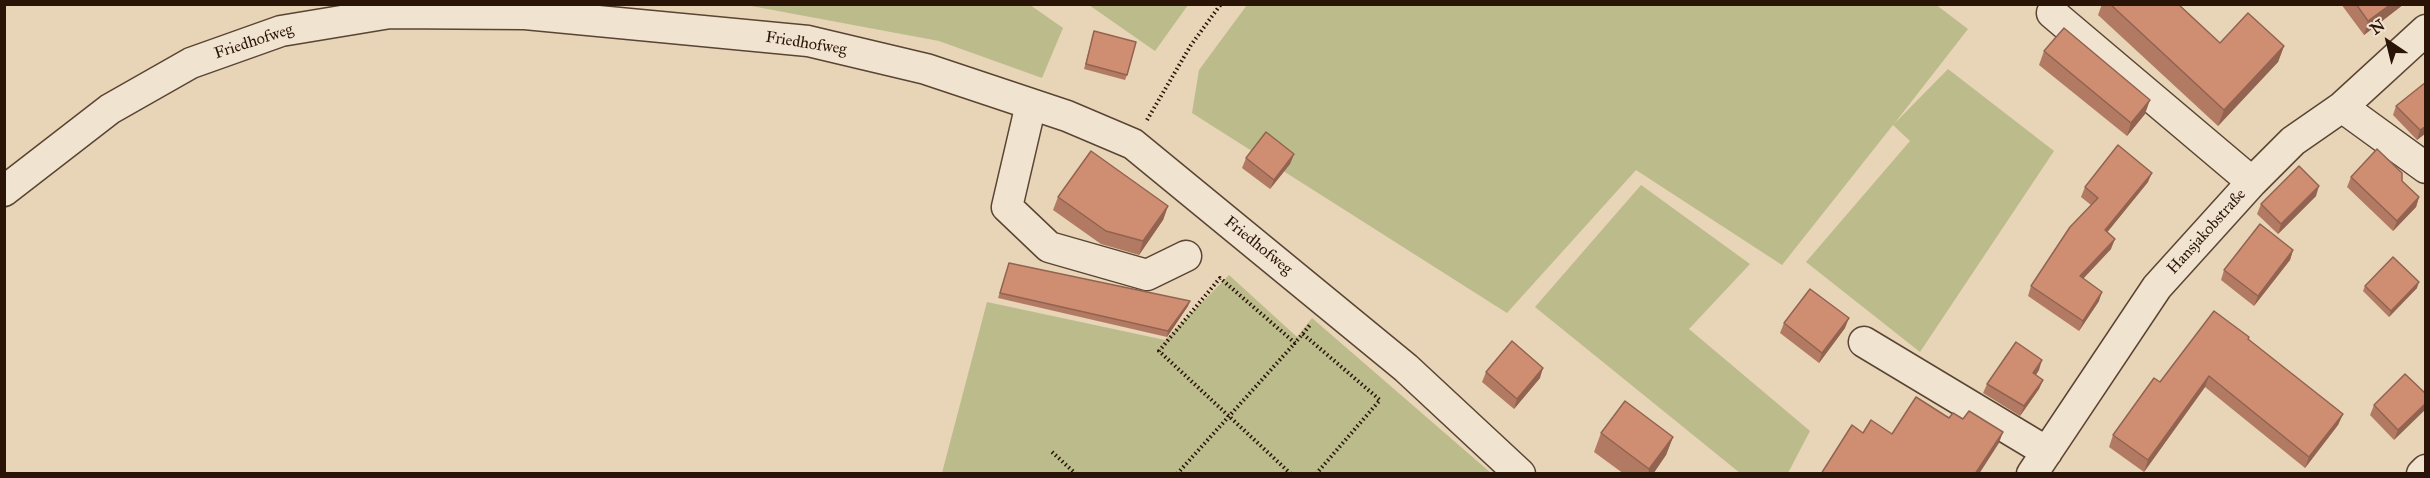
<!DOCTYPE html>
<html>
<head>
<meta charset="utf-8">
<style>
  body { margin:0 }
  #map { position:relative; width:2430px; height:478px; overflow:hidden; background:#e8d4b6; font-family:"IM FELL Great Primer",serif }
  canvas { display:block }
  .frame { position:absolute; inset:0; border:6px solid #2a1408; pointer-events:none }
  .north { position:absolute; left:2358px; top:12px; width:60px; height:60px; -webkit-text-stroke:4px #f0e3d0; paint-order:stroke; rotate:325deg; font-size:16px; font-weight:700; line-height:24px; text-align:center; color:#2a1408 }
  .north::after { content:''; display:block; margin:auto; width:21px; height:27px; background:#2a1408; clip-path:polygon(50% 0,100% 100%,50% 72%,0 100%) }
</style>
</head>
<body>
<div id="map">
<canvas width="2430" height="478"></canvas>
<div class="frame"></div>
<div class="north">N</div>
</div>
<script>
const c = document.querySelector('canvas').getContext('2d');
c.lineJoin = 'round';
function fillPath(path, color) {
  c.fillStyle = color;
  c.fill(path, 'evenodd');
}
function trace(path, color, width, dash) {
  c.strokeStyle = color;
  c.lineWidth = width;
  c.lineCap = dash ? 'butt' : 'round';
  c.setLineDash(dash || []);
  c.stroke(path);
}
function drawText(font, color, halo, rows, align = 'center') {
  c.font = font + ' "IM FELL Great Primer",serif';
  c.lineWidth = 4.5;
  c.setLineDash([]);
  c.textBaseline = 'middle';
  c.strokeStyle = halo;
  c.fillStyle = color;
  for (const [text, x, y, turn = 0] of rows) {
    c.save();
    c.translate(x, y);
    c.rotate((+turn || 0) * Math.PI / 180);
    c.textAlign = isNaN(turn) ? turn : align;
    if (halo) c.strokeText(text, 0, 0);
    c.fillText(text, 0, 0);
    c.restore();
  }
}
fillPath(new Path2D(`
  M1935,4L1968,29L1894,124L1948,69L2054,151L1920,352L1806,262L1910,141L1893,125L1782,265L1636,170L1507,313L1192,113L1199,70L1247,5Z
  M746,5H1030L1063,28L1042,78L939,41Z
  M1089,5H1188L1155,51Z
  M1641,185L1750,264L1689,329L1810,431L1788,473H1740L1535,307Z
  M1229,275L1297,337L1312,318L1491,473H942L987,302L1165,340Z`), '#bbbb8b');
const minor = new Path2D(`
  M2052,13L2252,182
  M1031,104L1007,207L1049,247L1147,275L1186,256
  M2342,107L2426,168
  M4,191L110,109L191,63L281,31L390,13L525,14L808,41L926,69L1067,116L1133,144L1406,368L1520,474
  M1864,342L2047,452
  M2032,474L2157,287L2252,182L2293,141L2342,107L2426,30
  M2422,474L2426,470`);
trace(minor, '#5a4434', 33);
trace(new Path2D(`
  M1147,120L1191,45L1221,4
  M1303,334L1380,400L1316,474
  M1052,452L1076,474
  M1177,474L1295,343
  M1291,474L1159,351L1220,278L1295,343L1310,325`), '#2a1408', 4, [1.5, 3]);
trace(minor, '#f0e3d0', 30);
fillPath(new Path2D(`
  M2102,4H2178L2220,43L2284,46L2278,62L2218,126L2098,15Z
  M2341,4H2404L2364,35Z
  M1094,31L1127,75L1125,80L1084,69Z
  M2044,51L2145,114L2127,136L2039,65Z
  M2396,106L2426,133L2417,140L2393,115Z
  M1294,154L1290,164L1270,189L1242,168L1246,158Z
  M2351,177L2402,181L2419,197L2416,207L2393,231L2347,187Z
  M2148,182L2107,232L2111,249L2083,279L2099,301L2079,331L2028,296L2031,286L2091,205L2081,197L2085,187Z
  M2316,196L2278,234L2257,214L2261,204Z
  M1058,197L1168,206L1163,220L1139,255L1101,244L1053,210Z
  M2293,250L2290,260L2254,306L2221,280L2224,270Z
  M1009,263L1188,306L1167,337L998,298Z
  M2365,286L2417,288L2389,317L2363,291Z
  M1784,323L1845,328L1819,363L1780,333Z
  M2249,337L2248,340L2343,414L2338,425L2305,468L2205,387L2144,472L2109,447L2113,435L2160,382Z
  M2039,370L2036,375L2043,380L2039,389L2020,416L1983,393L1987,384Z
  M1486,372L1540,378L1514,409L1482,382Z
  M2426,394L2394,440L2370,415L2374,405Z
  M1601,433L1673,437L1666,455L1653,474H1624L1594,452Z`), '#b27a62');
fillPath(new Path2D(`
  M2391,4H2404L2364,35L2368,21Z
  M2284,46L2278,62L2218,126L2224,110Z
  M2150,100L2145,114L2127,136L2131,123Z
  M2426,126V133L2417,140L2420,130Z
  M1294,154L1290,164L1270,189L1274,180Z
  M2152,173L2148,182L2101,240L2105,230Z
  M2319,186L2316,196L2278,234L2281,224Z
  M2419,197L2416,207L2393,231L2397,221Z
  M1168,206L1163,220L1139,255L1143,241Z
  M2115,239L2111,249L2076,286L2080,276Z
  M2293,250L2290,260L2254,306L2258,296Z
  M2419,282L2417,288L2389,317L2391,311Z
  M2102,292L2099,301L2079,331L2083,321Z
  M1190,301L1188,306L1167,337L1168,331Z
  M1849,318L1845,328L1819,363L1822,353Z
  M2042,360L2039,370L2030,383L2033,373Z
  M1543,368L1540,378L1514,409L1517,399Z
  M2209,376L2205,387L2144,472L2148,460Z
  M2043,380L2039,389L2020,416L2024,406Z
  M2426,403V409L2394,440L2398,430Z
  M2343,414L2338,425L2305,468L2309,457Z
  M2003,432L1999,443L1979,474H1975Z
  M1673,437L1666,455L1653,474H1648L1649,469Z`), '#916350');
const building = new Path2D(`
  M2110,4H2178L2220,43L2248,13L2284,46L2224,110Z
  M2356,4H2391L2368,21Z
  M2064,28L2150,100L2131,123L2044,51Z
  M1094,31L1136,42L1127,75L1086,64Z
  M2426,82V126L2420,130L2396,106Z
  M1266,132L1294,154L1274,180L1246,158Z
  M2118,145L2152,173L2105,230L2115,239L2080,276L2102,292L2083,321L2031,286L2070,227L2098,198L2085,187Z
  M2377,149L2402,173V181L2419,197L2397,221L2351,177Z
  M1091,151L1168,206L1143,241L1106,231L1058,197Z
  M2299,166L2319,186L2281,224L2261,204Z
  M2260,224L2293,250L2258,296L2224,270Z
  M2393,257L2419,282L2391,311L2365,286Z
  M1009,263L1190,301L1168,331L1000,293Z
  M1810,289L1849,318L1822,353L1784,323Z
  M2214,311L2249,337L2248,339L2343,414L2309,457L2209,376L2148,460L2113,435L2154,378L2160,382Z
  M1512,341L1543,368L1517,399L1486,372Z
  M2016,342L2042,360L2033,373L2043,380L2024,406L1987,384Z
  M2405,374L2426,394V403L2398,430L2374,405Z
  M1916,397L1949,418L1953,413L1963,419L1969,411L2003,432L1975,474H1821L1852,425L1863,433L1871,420L1892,434Z
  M1625,401L1673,437L1649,469L1601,433Z`);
fillPath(building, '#cf8e72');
trace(building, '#916350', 1.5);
drawText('16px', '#2a1408', '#f0e3d0', [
  ["Friedhofweg",254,42,-18],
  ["Friedhofweg",806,44,9],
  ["Hansjakobstraße",2207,232,-48],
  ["Friedhofweg",1258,246,39]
]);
</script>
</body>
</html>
